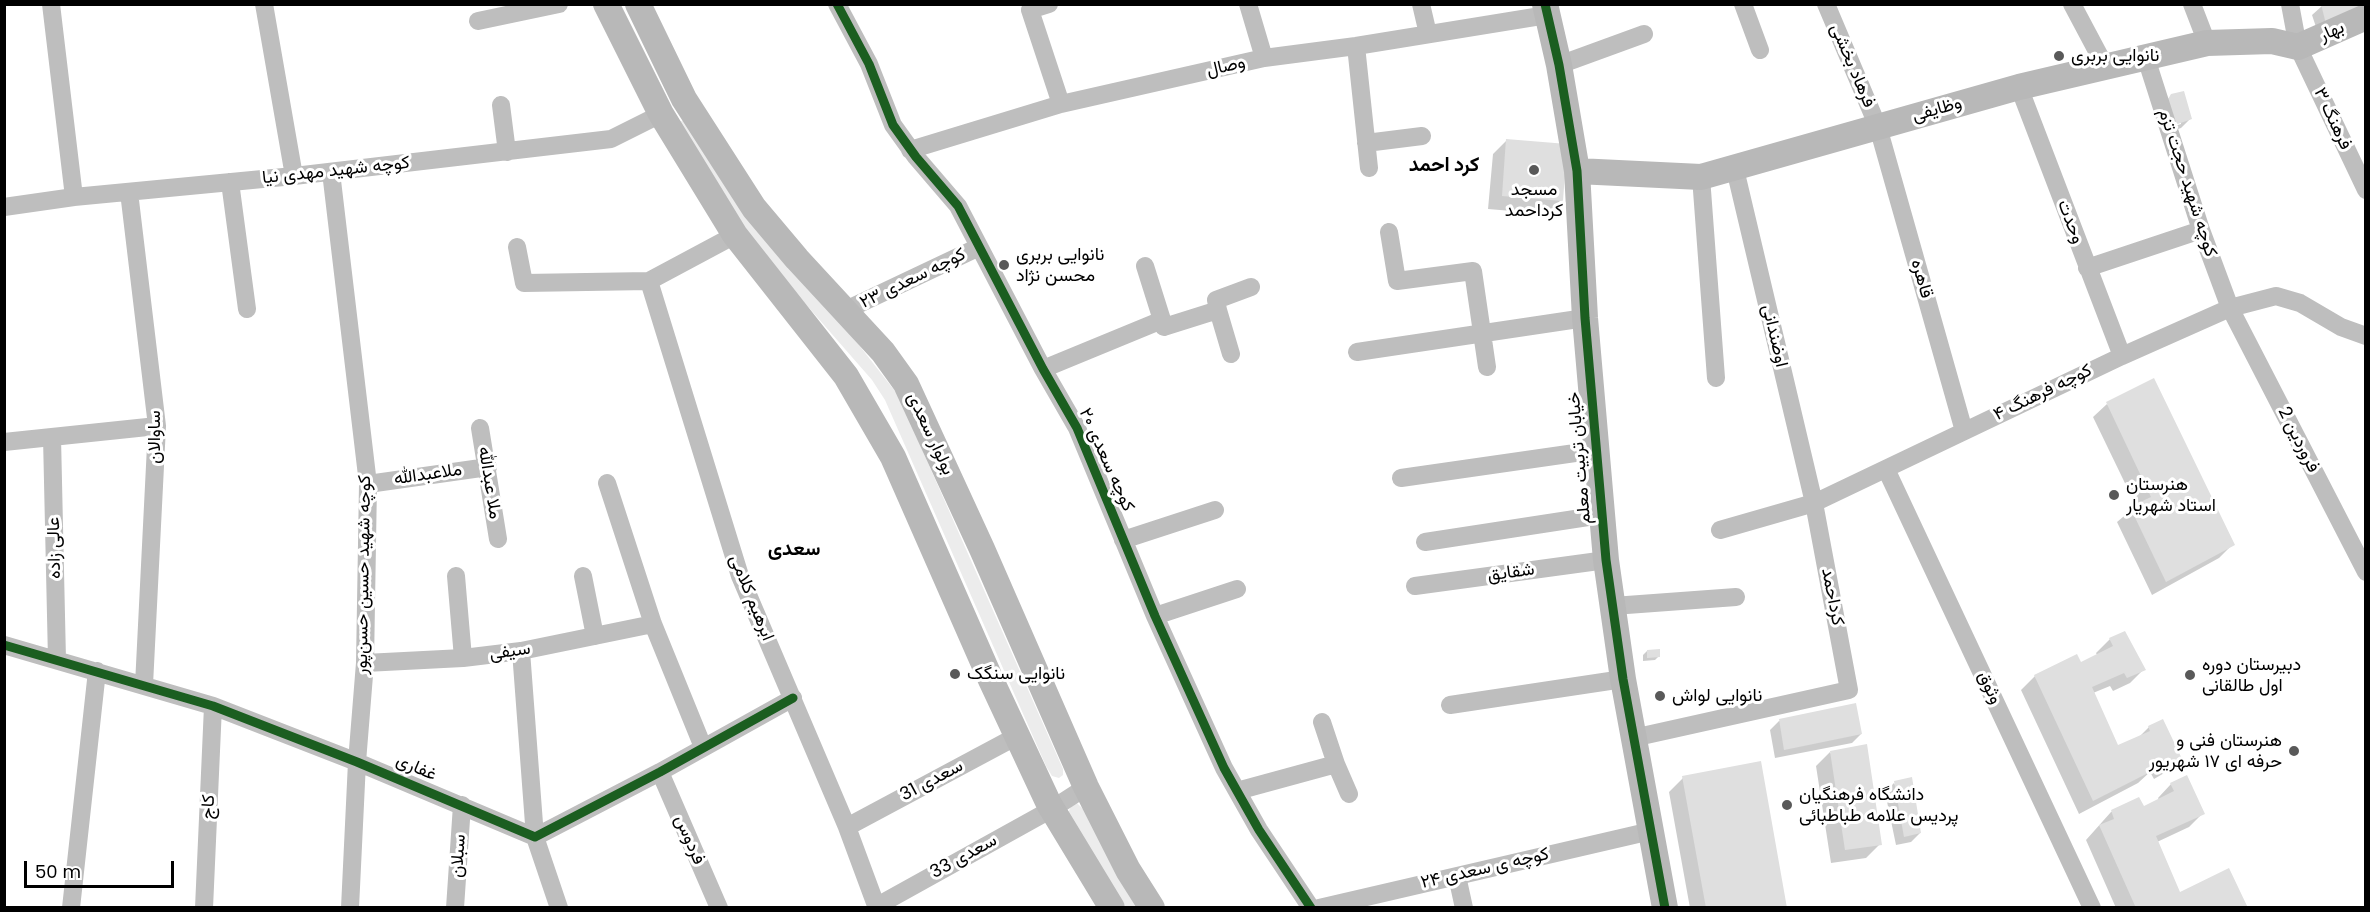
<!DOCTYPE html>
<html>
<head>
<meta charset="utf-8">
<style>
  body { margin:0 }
  #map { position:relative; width:2370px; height:912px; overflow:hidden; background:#fff; font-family:Poppins,sans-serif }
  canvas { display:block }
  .frame { position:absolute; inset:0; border:6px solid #000; pointer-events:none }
  .scale { position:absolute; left:24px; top:861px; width:150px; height:27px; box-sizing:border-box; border:3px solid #000; border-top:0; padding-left:8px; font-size:18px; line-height:21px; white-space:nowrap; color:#000; -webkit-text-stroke:4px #fff; paint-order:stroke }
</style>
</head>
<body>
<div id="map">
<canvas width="2370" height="912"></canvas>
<div class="frame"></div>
<div class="scale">50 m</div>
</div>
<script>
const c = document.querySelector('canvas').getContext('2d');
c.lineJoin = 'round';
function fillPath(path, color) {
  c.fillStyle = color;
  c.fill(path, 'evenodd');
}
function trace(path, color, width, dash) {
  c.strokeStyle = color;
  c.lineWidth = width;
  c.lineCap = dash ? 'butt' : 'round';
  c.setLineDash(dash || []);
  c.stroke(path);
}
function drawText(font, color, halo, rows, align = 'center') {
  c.font = font + ' Poppins,Vazirmatn,sans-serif';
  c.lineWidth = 6;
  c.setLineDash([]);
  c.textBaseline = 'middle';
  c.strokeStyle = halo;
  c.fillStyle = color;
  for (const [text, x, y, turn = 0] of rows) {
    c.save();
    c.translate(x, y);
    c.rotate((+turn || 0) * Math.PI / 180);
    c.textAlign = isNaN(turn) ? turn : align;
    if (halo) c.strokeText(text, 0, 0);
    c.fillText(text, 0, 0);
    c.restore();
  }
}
fillPath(new Path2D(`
  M683,120L898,395L1063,769V775L1059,778L1052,776L1046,766L885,400L872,380L790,286L723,200L677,124Z
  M1076,802L1087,813L1143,907H1126L1068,814L1070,808Z`), '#ececec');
fillPath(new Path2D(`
  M2360,4L2318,33L2312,15L2322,6Z
  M2172,95L2190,119L2181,128L2166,133L2162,105ZM2181,121V124L2168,128Z
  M1507,140L1561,200L1547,214L1488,209L1493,154Z
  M2107,404L2233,544L2219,558L2152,595L2117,522L2136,506L2093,417Z
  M2110,639L2144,669L2130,683L2113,691L2110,686L2093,693L2118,747L2138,738L2149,727L2180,759L2166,772L2154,779L2150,772L2138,783L2079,814L2021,690L2035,676L2081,663L2097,655L2096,653Z
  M1647,651L1659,656L1655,660L1643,661V655Z
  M1779,721L1861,734L1852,743L1775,758L1770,730Z
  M1830,752L1880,844L1866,858L1831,863L1816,766Z
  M1683,778L1786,908H1690L1669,792Z
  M1894,783L1920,833L1911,842L1896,845L1885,792Z
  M2171,784L2203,813L2189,827L2157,842L2179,894L2247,908H2116L2086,840L2111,812L2139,799L2143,808L2159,800L2158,798Z`), '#0003');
fillPath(new Path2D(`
  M2321,4H2362L2365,12L2326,24Z
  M2184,91L2192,119L2175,125L2167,101L2171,94Z
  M1506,139L1567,144L1563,201L1502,196Z
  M2154,378L2235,545L2166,582L2130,507L2151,497L2106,402Z
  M2125,631L2146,670L2127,678L2124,673L2092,687L2118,745L2150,731L2148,726L2163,719L2182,759L2168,766L2164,759L2152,764L2154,770L2093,801L2034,675L2077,654L2081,662L2113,646L2109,638Z
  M1660,649V657L1647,658V650Z
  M1856,703L1862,734L1784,750L1779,719Z
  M1867,744L1882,845L1845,850L1830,751Z
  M1761,761L1787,908H1706L1682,776Z
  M2187,775L2205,814L2156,836L2180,892L2229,868L2248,908H2136L2099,825L2114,819L2111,810L2139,797L2144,806L2174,791L2170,783Z
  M1912,777L1921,833L1904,837L1894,781Z`), '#dfdfdf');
trace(new Path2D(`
  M51,4L74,197
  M264,4L294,176
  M837,4L869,64L893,125L916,157L958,206L1043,369L1077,428L1155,616L1224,768L1259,830L1311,908
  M1049,4L1030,10L1061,104
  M1248,4L1264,58
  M1421,4L1428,34
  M1743,4L1760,50
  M1826,4L1878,127L1964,431
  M2072,4L2106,68
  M2192,4L2207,43
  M2290,4L2298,47L2366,190
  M478,21L559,4
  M1356,46L1369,168
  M2146,58L2201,230L2230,308L2366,572
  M1559,65L1644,34
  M2019,87L2122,356
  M501,105L507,152
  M1366,143L1422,136
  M910,150L1061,104L1264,58L1356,46L1547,15
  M331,172L368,484L365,663L357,762L350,908
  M1701,177L1716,378
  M230,182L247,309
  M129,192L157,426L144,685
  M4,207L74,197L294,176L611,139L661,114
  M1389,232L1397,281L1473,271L1487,367
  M517,247L524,283L649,281L735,235
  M1145,266L1162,320
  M2087,268L2201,230
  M649,281L740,576L847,827L877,908
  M846,310L979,247
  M1218,310L1231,354
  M1357,352L1585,318
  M1043,369L1162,320L1164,327L1218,310L1216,300L1251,287
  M480,428L498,539
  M52,437L57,660
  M4,442L157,426
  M1886,469L2092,908
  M1401,478L1596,450
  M607,483L653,624L703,747
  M368,484L488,467
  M1720,530L1814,503L2122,356L2230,308L2276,296L2300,303L2341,327L2366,336
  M1123,540L1215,510
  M1425,542L1601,515
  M456,576L463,658
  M583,576L595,636
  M1415,586L1606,560
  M1613,606L1736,597
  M1155,616L1237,589
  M4,645L213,706L357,762L535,837L660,772L793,698
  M521,651L535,837L559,908
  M365,663L463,658L521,651L653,624
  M1450,705L1623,679
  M1322,722L1336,764L1349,794
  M1633,738L1849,690L1814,503L1735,169
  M660,772L719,908
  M1237,791L1336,764
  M847,827L1017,736
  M1457,876L1464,908
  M877,906L1052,809L1086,787
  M71,908L97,671
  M204,908L213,706
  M455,908L462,805
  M1319,908L1651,831`), '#bebebe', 18);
trace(new Path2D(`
  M606,4L661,114L735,235L846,376L893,457L991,680L1049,804L1112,908
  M638,4L684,99L754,208L797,259L883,352L906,384L982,549L1086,787L1128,870L1152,908
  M1545,4L1559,65L1577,171L1585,318L1606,560L1623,679L1665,908
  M1577,171L1701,177L2019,87L2207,43L2272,41L2298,47L2366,17`), '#b8b8b8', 26);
trace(new Path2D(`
  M837,4L869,64L893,125L916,157L958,206L1043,369L1077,428L1155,616L1224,768L1259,830L1311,908
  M1545,4L1559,65L1577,171L1585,318L1606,560L1623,679L1665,908
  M4,645L213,706L357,762L535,837L660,772L793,698`), '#1b5e20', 9);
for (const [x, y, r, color] of [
  [2059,56,6,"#595959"],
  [1534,170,6,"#595959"],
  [1004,265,6,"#595959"],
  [2114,495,6,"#595959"],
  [955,674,6,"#595959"],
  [2190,675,6,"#595959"],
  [1660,696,6,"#595959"],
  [2294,751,6,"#595959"],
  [1787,805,6,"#595959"]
]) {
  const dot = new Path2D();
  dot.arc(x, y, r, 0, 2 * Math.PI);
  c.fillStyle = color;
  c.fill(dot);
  trace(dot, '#fff', 2);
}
drawText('18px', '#000', '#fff', [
  ["بهار",2332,32,-24],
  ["فرهاد بخشی",1852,66,67],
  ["وصال",1226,67,-13],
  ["وظایفی",1937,110,-16],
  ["فرهنگ ۳",2332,119,65],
  ["کوچه شهید مهدی نیا",336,171,-6],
  ["کوچه شهید حجت تزم",2187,183,72],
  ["وحدت",2070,222,69],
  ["کوچه سعدی ۲۳",913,279,-26],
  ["قاهره",1921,279,74],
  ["اوضندانی",1774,336,77],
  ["کوچه فرهنگ ۴",2043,393,-26],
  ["بولوار سعدی",930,434,65],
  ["ساوالان",155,437,-90],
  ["فروردین 2",2298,440,63],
  ["خیابان تربیت معلم",1580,458,-95],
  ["کوچه سعدی ۲۰",1106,460,66],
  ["ملاعبدالله",428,475,-8],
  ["ملا عبدالله",489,483,81],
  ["عالی زاده",55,548,-91],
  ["شقایق",1511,573,-8],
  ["کوچه شهید حسین حسن‌پور",364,575,-89],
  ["کرداحمد",1832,597,79],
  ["ابرهیم کلامی",751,598,68],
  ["سیفی",510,652,-8],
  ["وثوق",1989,688,65],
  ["غفاری",416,768,23],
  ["سعدی 31",932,781,-28],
  ["کاج",209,807,-87],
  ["فردوس",689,840,67],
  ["سبلان",459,856,-86],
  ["سعدی 33",964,857,-29],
  ["کوچه ی سعدی ۲۴",1485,869,-13]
]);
drawText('18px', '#000', '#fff', [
  ["نانوایی بربری",2071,56],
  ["مسجد",1534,190,"center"],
  ["کرداحمد",1534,211,"center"],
  ["نانوایی بربری",1016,255],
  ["محسن نژاد",1016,276],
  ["هنرستان",2126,485],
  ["استاد شهریار",2126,506],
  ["دبیرستان دوره",2202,665],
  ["اول طالقانی",2202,686],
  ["نانوایی سنگک",967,674],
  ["نانوایی لواش",1672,696],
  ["هنرستان فنی و",2282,741,"right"],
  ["حرفه ای ۱۷ شهریور",2282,762,"right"],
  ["دانشگاه فرهنگیان",1799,795],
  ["پردیس علامه طباطبائی",1799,816]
], 'left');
drawText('bold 20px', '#000', '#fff', [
  ["کرد احمد",1444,166],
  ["سعدی",794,550]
]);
</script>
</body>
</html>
